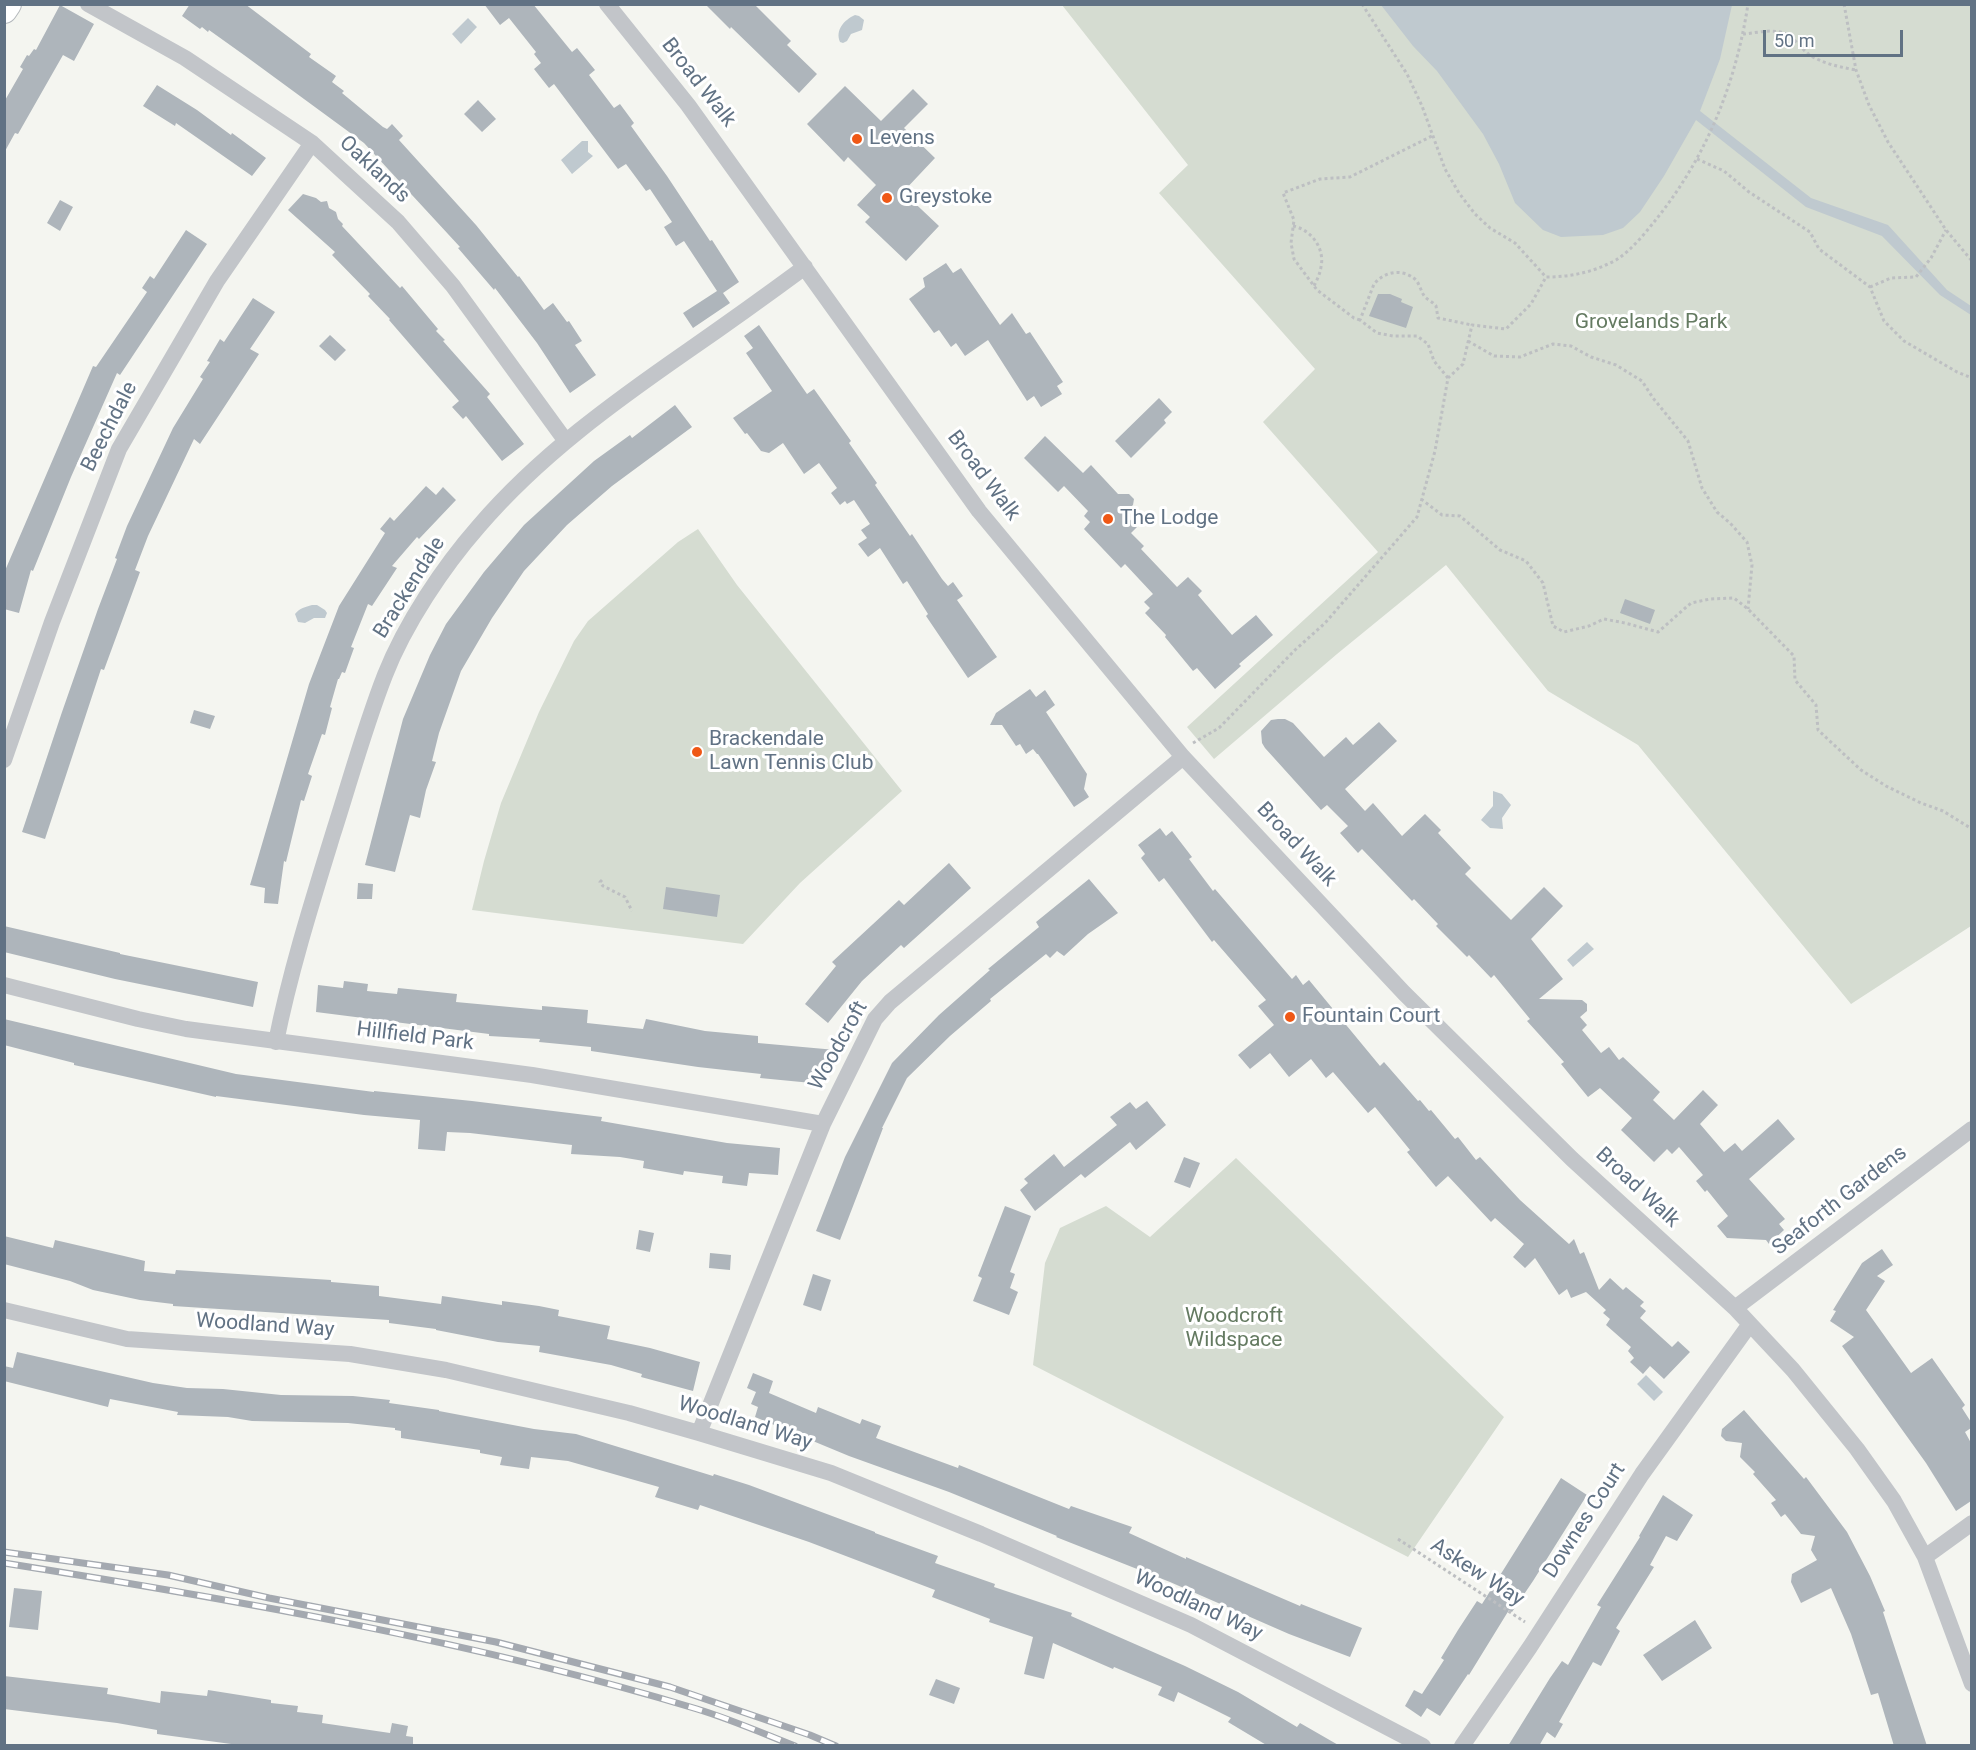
<!DOCTYPE html>
<html>
<head>
<meta charset="utf-8">
<style>
  body { margin:0 }
  #map { position:relative; width:1976px; height:1750px; overflow:hidden; background:#f4f5f0; font-family:Roboto,sans-serif }
  canvas { display:block }
  .frame { position:absolute; inset:0; border:6px solid #617284; pointer-events:none }
  .scale { position:absolute; left:1763px; top:30px; width:140px; height:27px; box-sizing:border-box; border:3px solid #617284; border-top:0; padding-left:8px; font-size:18px; line-height:21px; white-space:nowrap; color:#617284; -webkit-text-stroke:4px #fff; paint-order:stroke }
</style>
</head>
<body>
<div id="map">
<canvas width="1976" height="1750"></canvas>
<div class="frame"></div>
<div class="scale">50 m</div>
</div>
<script>
const c = document.querySelector('canvas').getContext('2d');
c.lineJoin = 'round';
function fillPath(path, color) {
  c.fillStyle = color;
  c.fill(path, 'evenodd');
}
function trace(path, color, width, dash) {
  c.strokeStyle = color;
  c.lineWidth = width;
  c.lineCap = dash ? 'butt' : 'round';
  c.setLineDash(dash || []);
  c.stroke(path);
}
function drawText(font, color, halo, rows, align = 'center') {
  c.font = font + ' Roboto,sans-serif';
  c.lineWidth = 6;
  c.setLineDash([]);
  c.textBaseline = 'middle';
  c.strokeStyle = halo;
  c.fillStyle = color;
  for (const [text, x, y, turn = 0] of rows) {
    c.save();
    c.translate(x, y);
    c.rotate((+turn || 0) * Math.PI / 180);
    c.textAlign = isNaN(turn) ? turn : align;
    if (halo) c.strokeText(text, 0, 0);
    c.fillText(text, 0, 0);
    c.restore();
  }
}
fillPath(new Path2D(`
  M1062,5H1971V926L1851,1004L1638,745L1548,691L1446,565L1337,654L1214,759L1187,727L1378,552L1263,422L1315,369L1159,193L1188,165Z
  M698,529L737,585L902,791L800,883L743,944L472,910L484,861L501,803L539,712L574,641L588,621L678,542Z
  M1236,1158L1504,1417L1408,1557L1033,1365L1045,1263L1060,1228L1106,1206L1150,1237Z`), '#d5dcd1');
fillPath(new Path2D(`
  M1381,5H1732L1720,59L1700,111L1811,198L1888,225L1947,290L1971,306V315L1940,295L1882,236L1806,207L1696,120L1664,176L1640,212L1623,228L1603,235L1561,237L1543,230L1515,203L1499,164L1483,134L1437,71L1413,46Z
  M855,15L859,16L864,20L862,30L851,34L847,41L843,43L840,42C835,30 844,20 855,15Z
  M468,18L477,27L461,44L452,34Z
  M582,141H588V152L593,156L572,174L561,160Z
  M312,605H317L325,610L327,613L325,618H314L305,623L298,622L295,614C300,608 305,607 312,605Z
  M1493,791L1502,794L1511,805L1502,818L1503,829L1490,828L1481,820L1493,806Z
  M1587,942L1594,949L1573,967L1567,960Z
  M1646,1375L1663,1392L1654,1401L1637,1384Z`), '#bfc9cf');
fillPath(new Path2D(`
  M190,4H245L311,54L309,57L336,76L332,82L344,91L342,93L383,127L387,129L392,124L403,136L399,140L476,225L518,277L519,276L544,310L553,303L567,322L569,321L582,341L575,345L596,375L570,393L537,343L495,288L494,290L458,248L460,247L364,143L244,55L209,30L208,32L202,27L200,29L182,16Z
  M484,4H533L572,52L577,48L595,70L589,75L614,108L620,104L634,123L631,126L667,176L710,241L712,240L739,282L723,293L730,303L693,328L683,313L717,291L684,241L676,246L664,227L672,222L650,189L646,191L626,164L618,169L554,84L549,88L534,69L541,63L534,54L536,52L509,18L500,25Z
  M705,4H754L791,41L787,45L817,74L799,93L731,27L730,29Z
  M60,5L94,24L74,61L63,55L18,134L15,133L4,153V102L23,69L20,67L27,55L29,56L34,49L36,50Z
  M157,85L197,110L231,135L232,133L266,158L252,176L176,123L175,126L143,106Z
  M845,86L881,121L913,89L928,104L904,128L935,158L903,192L939,226L906,261L865,222L870,217L857,205L876,185L848,157L844,162L807,124Z
  M478,100L496,119L482,132L464,114Z
  M303,194L316,198L321,202L327,201L329,208L336,212L338,219L343,224L342,226L400,288L402,286L438,329L436,331L445,340L443,341L490,394L487,397L524,444L502,461L466,416L463,419L452,407L459,401L389,320L390,319L368,296L370,294L332,255L335,252L288,210Z
  M60,200L73,207L60,231L47,223Z
  M186,230L207,244L120,375L117,373L71,477L33,571L31,570L19,613L4,609V573L93,366L96,367L147,292L142,288L150,276L154,279Z
  M946,263L953,273L961,268L1000,325L1012,313L1026,334L1030,332L1063,382L1057,386L1062,394L1041,407L1034,396L1027,401L988,340L965,356L956,343L951,347L939,330L934,333L909,299L925,287L923,278Z
  M1378,294H1390L1402,299L1401,302L1413,307L1406,328L1369,316Z
  M253,298L275,312L250,349L259,354L200,444L194,439L148,536L135,570L140,572L104,670L101,669L45,839L22,832L62,712L98,609L117,559L115,558L127,526L173,428L203,379L200,377L210,362L207,361L220,339L224,342Z
  M759,325L807,394L814,389L851,441L849,443L877,483L875,485L910,536L912,534L942,579L948,586L953,582L963,596L957,600L997,657L968,678L926,616L928,614L907,581L903,584L880,548L868,557L858,544L867,538L861,530L870,524L854,500L847,504L845,501L840,505L831,493L837,488L819,463L804,474L783,443L769,453L761,451L747,433L745,434L733,418L772,391L746,353L753,348L744,336Z
  M330,335L346,350L335,361L319,346Z
  M1159,398L1172,412L1164,420L1166,423L1131,458L1115,441Z
  M675,405L692,427L612,486L567,525L524,571L492,618L461,671L439,733L432,761L436,762L426,790L420,818L410,815L395,872L365,865L403,719L430,655L446,624L484,572L524,525L594,461L630,435L632,438Z
  M1045,436L1083,473L1091,465L1118,494H1129L1134,499L1133,505L1124,513L1137,527L1131,533L1144,546L1141,549L1177,587L1188,577L1202,591L1198,595L1232,635L1256,615L1273,635L1239,664L1241,666L1215,689L1197,668L1193,671L1165,637L1166,635L1145,613L1150,608L1144,602L1153,594L1125,564L1121,568L1084,529L1090,522L1084,516L1088,511L1064,486L1058,492L1024,458Z
  M426,486L436,495L443,487L456,500L419,539L417,537L392,566L397,568L372,606L368,604L351,647L354,648L345,673L342,672L339,679H338L330,707L332,708L325,735L322,734L308,774L312,776L304,801L301,800L286,862L284,861L278,904L264,903L265,888L250,885L309,684L339,606L385,533L380,529L390,517L394,521Z
  M1625,599L1655,610L1650,624L1620,613Z
  M1030,689L1036,697L1045,690L1055,705L1046,712L1087,774L1084,789L1089,797L1074,807L1038,754H1037L1033,749L1026,754L1020,744L1016,746L1002,725H990L996,713Z
  M194,710L215,716L210,729L190,723Z
  M1278,719H1285L1293,723L1324,757L1346,737L1353,745L1379,722L1397,741L1345,789L1365,811L1373,803L1402,836L1425,814L1441,830L1438,833L1471,868L1465,874L1511,920L1544,887L1563,906L1531,939L1563,979L1539,999L1582,1000L1587,1004V1011L1580,1017L1587,1025L1582,1030L1601,1053L1609,1047L1619,1060L1623,1057L1660,1092L1653,1100L1674,1120L1703,1090L1718,1105L1700,1124L1724,1152L1735,1143L1742,1151L1778,1119L1795,1139L1749,1179L1785,1219L1779,1224L1784,1230L1769,1244L1766,1240L1727,1238L1717,1226L1728,1216L1707,1190L1705,1192L1696,1181L1703,1175L1679,1147L1672,1154L1667,1149L1654,1162L1621,1130L1632,1118L1600,1088L1588,1097L1561,1064L1564,1062L1527,1021L1530,1019L1494,975L1491,978L1469,955L1467,957L1436,926L1438,924L1414,899L1412,901L1362,849L1358,853L1340,833L1348,826L1327,805L1321,810L1265,748L1262,743L1261,731L1271,720Z
  M1160,828L1166,836L1172,831L1192,857L1189,859L1213,891L1215,889L1292,979L1296,975L1303,985L1309,980L1380,1066L1384,1062L1418,1101L1420,1100L1429,1111L1431,1110L1455,1139L1458,1137L1476,1160L1480,1157L1520,1200L1569,1244L1574,1239L1580,1254L1584,1252L1599,1290L1610,1278L1623,1290L1626,1287L1644,1302L1640,1306L1646,1311L1640,1318L1672,1347L1678,1341L1690,1352L1664,1379L1650,1366L1643,1374L1630,1362L1634,1358L1628,1351L1631,1347L1606,1325L1610,1319L1603,1313L1606,1310L1586,1292L1571,1298L1567,1289L1559,1295L1535,1258L1525,1268L1513,1257L1524,1244L1495,1218L1491,1222L1448,1176L1436,1187L1407,1152L1410,1150L1375,1107L1368,1113L1333,1072L1326,1078L1311,1059L1289,1077L1270,1053L1250,1069L1238,1055L1274,1025L1258,1006L1266,1000L1214,940L1212,942L1164,878L1159,882L1141,858L1145,854L1138,845Z
  M949,863L971,888L904,948L901,945L862,981L828,1023L805,1004L836,966L832,962L899,900L904,905Z
  M1089,879L1118,913L1088,934L1064,956L1057,951L1050,958L1046,954L990,999L991,1001L950,1036L907,1078L882,1128H883L840,1240L816,1231L845,1157L892,1063L939,1015L990,970L988,969L1039,927L1036,922Z
  M358,883L373,884L372,899H357Z
  M666,887L720,895L717,917L663,909Z
  M4,926L120,953V954L258,982L253,1007L115,979L4,952Z
  M344,981L368,984L367,991L397,994L398,988L457,994L456,1002L542,1010V1006L588,1010L587,1023L643,1029L646,1019L705,1031L758,1036V1043L836,1050L822,1084L760,1078L761,1074L698,1067L591,1051V1047L539,1042L540,1039L489,1036V1034L316,1012L318,985L343,988Z
  M4,1019L236,1074L374,1092V1091L472,1101L602,1117L601,1121L727,1143L780,1148L778,1175L749,1173L747,1186L722,1183L723,1176L684,1171L683,1175L643,1168L644,1161L620,1157L571,1154L572,1145L470,1133L447,1132L445,1151L418,1149L420,1120L364,1115L216,1096V1097L74,1065V1063L4,1045Z
  M1147,1101L1166,1125L1136,1150L1130,1142L1085,1178L1081,1174L1035,1211L1020,1190L1028,1183L1024,1179L1054,1154L1064,1167L1117,1125L1110,1117L1130,1102L1136,1109Z
  M1184,1157L1200,1163L1190,1188L1174,1182Z
  M1005,1206L1031,1216L1010,1272L1015,1274L1010,1288L1018,1292L1009,1315L973,1301L982,1278L978,1276Z
  M639,1230L654,1233L650,1252L636,1249Z
  M4,1236L53,1248L55,1240L124,1256L145,1261L144,1271L175,1274L176,1270L331,1280V1282L379,1286V1296L441,1304L442,1296L502,1305V1301L539,1306L559,1310L558,1316L610,1326L607,1339L650,1348L700,1362L693,1391L641,1377L642,1374L611,1365L539,1352L540,1346L498,1342L436,1330V1329L389,1323V1320L173,1306V1304L140,1300L93,1290L70,1281L4,1264Z
  M1882,1249L1893,1265L1877,1276L1885,1281L1866,1310L1911,1373L1932,1358L1965,1405L1962,1408L1971,1422V1428L1965,1432L1971,1443V1501L1956,1511L1926,1463L1842,1346L1854,1337L1830,1321L1836,1311L1833,1310L1862,1263Z
  M710,1253L731,1255L730,1270L709,1268Z
  M813,1274L831,1280L821,1311L803,1305Z
  M17,1352L153,1383L187,1388L223,1389L281,1395L353,1396L390,1400L389,1403L439,1410V1411L534,1429L576,1434L713,1476L714,1474L749,1485L875,1532V1533L938,1556L935,1563L995,1584L994,1587L1072,1613L1071,1616L1185,1666L1238,1692L1297,1727L1300,1723L1340,1746H1268L1228,1722L1231,1718L1207,1706L1178,1692L1174,1702L1158,1695L1162,1687L1114,1667L1113,1669L1053,1643L1044,1679L1024,1674L1033,1637L989,1622L990,1619L932,1597L935,1590L809,1542L700,1505L698,1510L655,1497L659,1487L568,1461L531,1457L529,1469L500,1465L502,1457L480,1453V1450L401,1438V1431L395,1430V1428L348,1423L252,1421L228,1417L177,1415L178,1412L110,1399L108,1407L4,1381V1366L13,1368Z
  M753,1373L773,1381L769,1393L816,1413L818,1407L860,1424L862,1419L881,1426L876,1438L958,1468L959,1465L1069,1509L1071,1506L1132,1527L1129,1533L1186,1559V1557L1300,1606L1301,1604L1362,1628L1350,1657L1289,1634L1170,1582L1056,1537L1057,1536L949,1492L849,1456L755,1417L758,1407L751,1404L756,1392L747,1388Z
  M1744,1410L1804,1479L1806,1477L1847,1532L1870,1576L1885,1611L1883,1612L1927,1746H1894L1878,1693L1871,1695L1851,1634L1831,1588L1801,1603L1791,1582L1792,1574L1817,1560L1811,1550L1815,1536L1801,1534L1785,1514L1781,1517L1771,1503L1776,1500L1753,1474L1755,1472L1740,1457L1742,1443L1726,1441L1721,1436L1722,1429Z
  M1561,1478L1587,1495L1533,1581L1512,1612L1509,1610L1469,1675L1468,1674L1440,1716L1427,1708L1421,1717L1405,1706L1414,1690L1422,1694L1444,1660L1441,1658L1458,1630L1477,1601L1482,1604Z
  M1663,1495L1693,1515L1677,1541L1666,1536L1650,1565L1654,1567L1616,1628L1620,1631L1601,1666L1593,1662L1559,1722L1563,1724L1555,1738L1547,1732L1539,1746H1508L1550,1678L1562,1661L1568,1665L1601,1607L1597,1605L1640,1537L1639,1536Z
  M14,1588L42,1591L38,1630L9,1627Z
  M1695,1620L1712,1648L1662,1681L1643,1655Z
  M4,1676L108,1688L107,1694L160,1703L161,1691L207,1696L208,1690L271,1700V1703L298,1706L297,1712L323,1715L322,1723L390,1733L392,1723L408,1726L406,1736L413,1737V1746H246L157,1734V1730L117,1723L4,1709Z
  M936,1679L960,1688L954,1704L929,1695Z`), '#aeb5bb');
const primary = new Path2D(`
  M4,10L8,4`);
trace(primary, '#b5b9bd', 28);
trace(new Path2D(`
  M1362,4L1407,74L1422,106L1445,169L1459,193L1475,214L1490,228L1515,243L1546,277C1571,277 1594,272 1616,260C1632,250 1646,232 1658,217C1707,155 1736,83 1748,4
  M1844,4L1856,70L1869,105L1888,142L1946,230L1972,261
  M1743,34C1757,33 1772,28 1786,34C1796,39 1802,50 1811,56C1825,64 1840,67 1856,70
  M1697,159L1724,171L1749,192L1810,232L1819,249L1870,287L1884,321L1904,341L1957,372L1972,378
  M1293,226C1312,230 1325,249 1321,267C1320,274 1317,280 1314,286
  M1870,287L1891,278L1916,277L1931,258L1946,230
  M1360,320L1354,318L1317,290L1294,259L1291,243L1294,220L1283,193L1320,179L1350,177L1432,136
  M1468,341L1494,356L1520,357L1553,344L1571,346L1591,357L1616,365L1642,381L1653,398L1688,441L1702,488L1717,512L1730,523L1747,542L1752,565L1748,609
  M1448,378L1434,361L1428,344L1417,336H1393L1377,333L1360,320L1374,284C1385,271 1403,268 1416,280C1420,285 1421,292 1425,297C1428,300 1433,302 1436,306L1438,318L1472,325
  M1421,499L1442,515L1460,516L1500,550L1526,561L1543,583L1553,626L1564,632L1589,626L1604,619L1625,623L1658,632L1691,603L1710,599L1734,598L1748,609L1794,656L1795,680L1816,705L1818,730L1861,770L1886,786L1921,803L1943,811L1972,829
  M1193,743L1219,728L1295,650L1325,623L1417,517L1435,451L1448,378L1463,364L1472,325L1506,329L1531,304L1546,277
  M602,880L600,882L603,886L625,897L632,911
  M1398,1539L1525,1622`), '#bdbfc2', 3, [3, 3]);
trace(new Path2D(`
  M88,4L185,58L312,143L398,222L453,286L565,440
  M607,4L688,105L979,511L1183,757L1404,993L1572,1159L1735,1308L1793,1370L1857,1449L1894,1501L1925,1557L1972,1684
  M4,760L52,622L119,449L217,281L312,143
  M4,985L138,1019L186,1029L532,1075L823,1124
  M276,1042C290,972 312,902 333,834C350,781 365,726 385,675C405,624 443,567 479,526C539,456 614,402 689,350C728,323 767,295 805,267
  M1735,1308L1972,1129
  M4,1310L127,1339L350,1354L446,1370L629,1413L699,1433L831,1473L981,1534L1191,1625L1423,1746
  M699,1433L823,1124L875,1019L890,1002L1183,757
  M1925,1557L1972,1523
  M1462,1746L1530,1647L1642,1474L1750,1324`), '#c2c5c9', 16);
trace(primary, '#fff', 26);
const rail = new Path2D(`
  M4,1552L168,1575L269,1598L496,1642L670,1687L810,1735L836,1746
  M4,1563C236,1600 473,1641 697,1709C730,1719 762,1733 795,1746`);
trace(rail, '#a4a9b0', 7);
trace(rail, '#fff', 4.5, [14]);
for (const [x, y, r, color] of [
  [857,139,6,"#ef5816"],
  [887,198,6,"#ef5816"],
  [1108,519,6,"#ef5816"],
  [697,752,6,"#ef5816"],
  [1290,1017,6,"#ef5816"]
]) {
  const dot = new Path2D();
  dot.arc(x, y, r, 0, 2 * Math.PI);
  c.fillStyle = color;
  c.fill(dot);
  trace(dot, '#fff', 2);
}
drawText('21px', '#617284', '#fff', [
  ["Broad Walk",698,83,52],
  ["Oaklands",374,170,43],
  ["Beechdale",110,427,-63],
  ["Broad Walk",983,476,53],
  ["Brackendale",410,588,-58],
  ["Broad Walk",1296,845,47],
  ["Hillfield Park",415,1037,7],
  ["Woodcroft",839,1046,-61],
  ["Broad Walk",1637,1188,43],
  ["Seaforth Gardens",1840,1201,-38],
  ["Woodland Way",265,1326,4],
  ["Woodland Way",745,1424,17],
  ["Downes Court",1585,1521,-57],
  ["Askew Way",1477,1573,33],
  ["Woodland Way",1198,1606,25]
]);
drawText('21px', '#617284', '#fff', [
  ["Levens",869,139],
  ["Greystoke",899,198],
  ["The Lodge",1120,519],
  ["Brackendale",709,740],
  ["Lawn Tennis Club",709,764],
  ["Fountain Court",1302,1017]
], 'left');
drawText('21px', '#647a61', '#fff', [
  ["Grovelands Park",1651,323],
  ["Woodcroft",1234,1317],
  ["Wildspace",1234,1341]
]);
</script>
</body>
</html>
